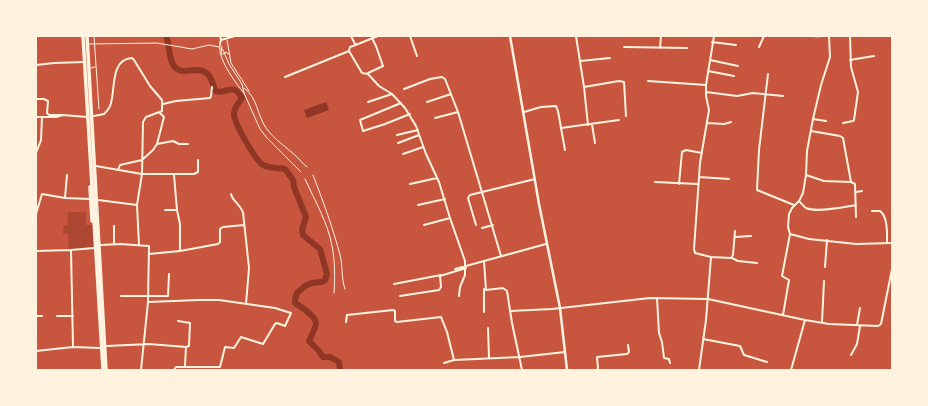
<!DOCTYPE html>
<html>
<head>
<meta charset="utf-8">
<style>
  body { margin:0 }
  #map { position:relative; width:928px; height:406px; overflow:hidden; background:#c8553d; font-family:Overpass,sans-serif }
  canvas { display:block }
  .frame { position:absolute; inset:0; border:37px solid #fff3e0; pointer-events:none }
</style>
</head>
<body>
<div id="map">
<canvas width="928" height="406"></canvas>
<div class="frame"></div>
</div>
<script>
const c = document.querySelector('canvas').getContext('2d');
c.lineJoin = 'round';
function fillPath(path, color) {
  c.fillStyle = color;
  c.fill(path, 'evenodd');
}
function trace(path, color, width, dash) {
  c.strokeStyle = color;
  c.lineWidth = width;
  c.lineCap = dash ? 'butt' : 'round';
  c.setLineDash(dash || []);
  c.stroke(path);
}
fillPath(new Path2D(`
  M68,212H86V225H92L93,247L69,249L68,234H63L64,225H67Z`), '#ae4732');
fillPath(new Path2D(`
  M326,102L329,110L307,118L304,110Z`), '#8f3625');
trace(new Path2D(`
  M166,36C170,45 168,58 174,66C183,79 201,60 211,79C213,83 214,87 215,91C228,95 232,81 242,98C239,102 234,108 234,114C234,123 256,161 263,165C269,168 278,168 285,169L293,180L294,187L306,217L302,230L303,235L320,249L327,274L325,280L322,282L312,283L305,286L297,293L295,299V303C301,307 315,315 316,323C316,328 311,336 309,341L319,351L323,357H330L339,362L340,370`), '#8f3625', 6);
trace(new Path2D(`
  M94,36L99,109
  M227,40L231,63L249,91
  M220,43C216,57 235,82 244,93
  M89,44L157,43L192,49L209,45L219,47L223,50L229,64L242,84L244,93L260,129L267,138L301,172
  M220,44L222,47L221,54
  M222,55L225,52L229,54
  M91,68L95,67
  M244,88C258,98 257,115 266,128C274,139 286,147 296,156C300,160 303,164 307,167
  M313,175C323,201 333,228 340,255C343,266 341,278 345,289
  M305,179C315,201 328,223 332,246C335,261 335,277 334,293`), '#fff3e0', 1);
trace(new Path2D(`
  M220,36L221,40L220,43
  M351,36L355,44
  M410,36L417,56
  M576,36L584,87L588,125
  M714,36L706,85V96L709,110L700,163L694,249L695,253L711,257L731,258L733,255L735,231
  M221,40L235,36
  M712,42L736,45
  M624,47L687,48
  M759,47L764,36
  M660,48L661,36
  M349,51L362,73L368,74L379,86L392,94L405,108L416,126L426,154L439,182L450,218L465,261V275L460,287L459,296
  M349,51L350,47L353,46L378,36
  M710,60L738,66
  M850,60L874,56
  M580,61L610,58
  M36,65L54,63L84,62
  M708,71L734,76
  M368,73L383,66L376,46L372,38
  M768,74L759,150L757,190L794,205
  M285,77L349,51
  M648,81L706,85
  M584,87L619,81L624,82L626,116
  M404,89L430,79L442,77L445,79L458,112L501,256
  M706,92L737,96L753,93L783,96
  M36,99H44L48,101L47,113L49,115H62
  M368,102L392,94
  M427,102L451,94
  M401,103L360,120L363,131L385,124L410,114
  M163,104L176,101L210,98L211,96L212,87
  M524,112L541,107L556,106L558,111L561,128L619,120
  M94,116L104,114C106,112 109,109 110,106C116,93 109,59 132,58L134,60L150,86L162,100V111L146,117L143,122L142,174L137,205L139,245
  M36,117H56L63,115L87,117
  M435,118L458,112
  M813,119L826,121
  M707,123L724,124L731,122
  M843,123L853,121L854,120L858,92L851,67L850,36
  M592,124L595,143
  M561,128L565,150
  M811,131L840,136L843,138L851,182
  M397,135L418,130
  M398,143L419,135
  M157,144L173,141L179,144H188
  M36,153L41,140L42,117
  M403,154L423,147
  M96,166L142,174H194L198,172V160
  M118,170L120,165L142,160L153,150L157,144L164,117L159,112
  M174,175L177,210L180,224V251
  M806,175L824,181L851,182L855,184L856,217
  M699,177L729,179
  M655,182L698,184
  M410,184L437,178
  M679,184L682,152L686,150L702,153
  M856,192L862,191
  M231,194C233,202 240,204 243,212L249,268L246,304
  M65,198L67,175
  M98,200L137,205
  M799,201C801,203 803,206 806,208C817,213 844,207 856,205
  M418,205L445,199
  M165,210H177
  M872,211H880C888,217 887,233 887,243
  M36,214L42,194L65,198L91,199
  M424,225L450,218
  M476,225L468,198L470,195L535,179
  M482,228L493,225
  M790,234L809,239L856,244L892,243
  M735,237L751,236
  M101,245L120,244L149,246L148,302L141,370
  M114,245V226
  M71,250L73,347
  M36,251L71,250L94,248
  M149,254L180,251L218,244L220,242V229L223,227L244,225
  M732,258L738,261L757,263
  M484,261L486,290L503,288L507,291L512,323L522,370
  M825,267L827,240
  M455,269L546,244
  M394,284L441,275
  M121,296H168L169,274
  M400,296L439,290L441,287L440,276L466,268
  M657,298L659,333L662,342L664,358L669,359L670,363
  M148,302L199,300H219L275,308L291,313L285,326L277,323L275,324L263,344L241,337L234,348L225,347L220,367H176L174,370
  M510,311L552,309L650,298L708,299L805,320L829,324L878,326L881,324L892,269
  M484,312V289
  M783,315L789,280L782,276L790,234L788,227L789,214L792,208L799,201L803,193L806,175L807,151L813,119L821,85L830,57L829,36
  M36,316H42
  M57,316H73
  M178,321L190,323L189,346L186,347L185,366
  M346,322L347,315L393,310L395,311V321L397,322L441,317L447,332L454,360
  M822,322L824,281
  M857,325L860,308
  M488,328L489,358
  M703,339L740,346L744,355L767,362
  M107,346L149,344L186,347
  M36,351L73,347L100,348
  M851,355L857,344L860,326
  M444,363L454,360L520,357L565,352
  M597,370L598,368L597,357L627,354L629,352L628,345
  M699,370L706,320L711,257
  M791,370L805,320`), '#fff3e0', 2);
trace(new Path2D(`
  M510,36L539,204L560,308L567,370
  M815,36H820`), '#fff3e0', 2.5);
trace(new Path2D(`
  M83,36L103,370
  M87,36L106,370
  M90,187L92,221`), '#fff3e0', 3.5);
</script>
</body>
</html>
